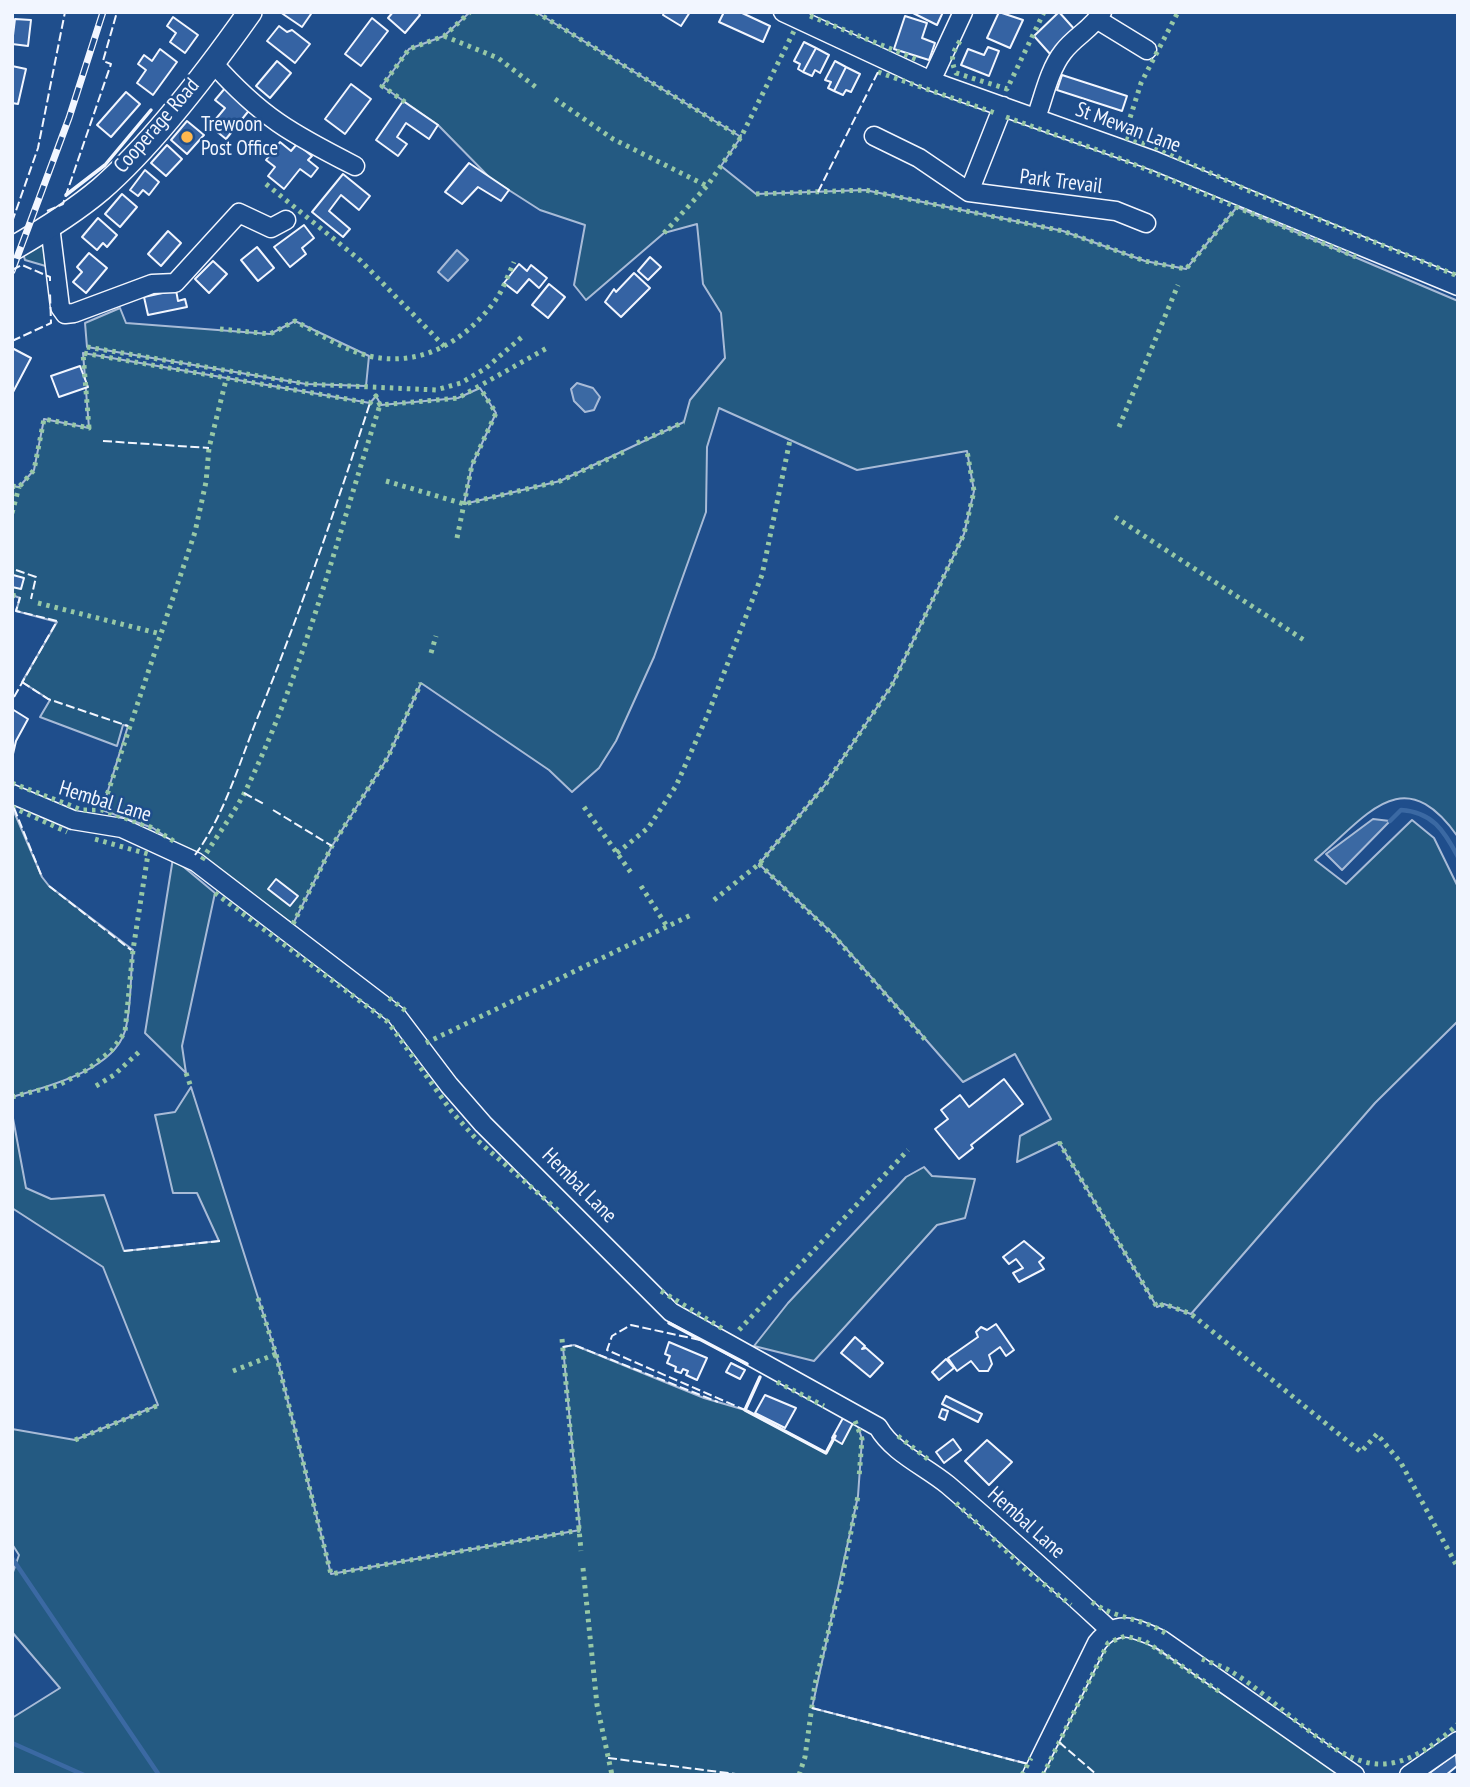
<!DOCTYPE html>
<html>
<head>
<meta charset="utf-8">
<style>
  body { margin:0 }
  #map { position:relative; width:1470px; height:1787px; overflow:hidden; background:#1f4e8c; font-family:"PT Sans Narrow",sans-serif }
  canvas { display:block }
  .frame { position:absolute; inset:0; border:14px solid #f2f6ff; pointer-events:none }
</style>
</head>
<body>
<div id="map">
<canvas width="1470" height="1787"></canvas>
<div class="frame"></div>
</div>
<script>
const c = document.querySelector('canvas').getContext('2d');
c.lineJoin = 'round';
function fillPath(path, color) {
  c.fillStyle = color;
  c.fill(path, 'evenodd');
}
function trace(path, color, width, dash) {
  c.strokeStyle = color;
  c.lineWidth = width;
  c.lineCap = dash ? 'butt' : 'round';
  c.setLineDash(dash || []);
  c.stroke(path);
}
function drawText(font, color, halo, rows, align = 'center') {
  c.font = font + ' "PT Sans Narrow",sans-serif';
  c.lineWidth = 5;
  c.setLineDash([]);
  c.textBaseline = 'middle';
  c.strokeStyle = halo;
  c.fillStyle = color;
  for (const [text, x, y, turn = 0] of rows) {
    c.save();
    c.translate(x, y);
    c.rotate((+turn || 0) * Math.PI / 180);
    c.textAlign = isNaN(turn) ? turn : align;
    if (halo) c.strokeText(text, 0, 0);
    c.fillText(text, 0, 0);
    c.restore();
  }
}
const green = new Path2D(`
  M470,12H536L741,137L721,166L756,194L865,190L1063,231L1145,261L1186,269L1237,207L1458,301V837C1403,759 1367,816 1315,860L1346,884L1412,820L1434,838L1458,887V1021L1375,1103L1191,1314L1164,1304L1157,1307L1059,1142L1017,1162L1020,1136L1051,1119L1015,1054L963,1082L835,936L759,864L825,785L892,685L964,534L974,491L967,451L857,470L719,408L707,447L706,512L654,657L616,741L599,768L572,792L549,770L421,683L388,757L332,846L293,924L153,828L102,810L128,726L123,725L117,746L40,717L50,700L22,682L57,622L16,611L20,598L12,595V486L19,487L34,470L44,419L89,428L83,353L370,403L376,396L381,405L458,398L480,388L496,413L472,465L464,504L560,481L684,422L690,400L725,358L721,313L703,284L697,224L664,233L586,300L574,285L585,225L540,210L490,178L438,125L382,86L409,49L444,36Z
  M42,241L49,267L25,260L22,250Z
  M120,308L126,323L270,334L295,321L369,356L366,386L306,384L87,347L85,323Z
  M12,807L42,877L49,886L133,950C130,975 132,1006 125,1031C113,1071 46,1087 12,1097Z
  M173,858L215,893L182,1046L186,1073L145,1033Z
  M191,1087L276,1354L331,1574L580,1530L563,1347L574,1345L704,1398L745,1410L826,1453L846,1417L857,1423L862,1439L858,1496L812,1708L1028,1764L1022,1775H12V1718L60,1688L12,1632V1575L19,1555L12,1544V1429L75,1440L158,1405L103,1267L12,1208V1113L26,1188L51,1199L104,1195L124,1251L219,1241L197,1193H173L155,1115L175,1112Z
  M924,1167L932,1176L975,1179L965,1218L937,1225L814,1361L754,1346L788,1303L906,1177Z
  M1125,1636L1145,1641L1341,1775H1043L1108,1643Z`);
fillPath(green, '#245a82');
trace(green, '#a8bbd7', 2);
const water = new Path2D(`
  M457,250L468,260L448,281L438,272Z
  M577,383L593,388L600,397L594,410L585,412L574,401L571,389Z
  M1373,819L1390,821L1342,870L1326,854Z`);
fillPath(water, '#3b69a3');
trace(water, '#a8bbd7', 2);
trace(new Path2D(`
  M1390,821L1401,810C1432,812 1444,830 1458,857
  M12,1558L159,1775
  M12,1743L84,1775`), '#3b69a3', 4.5);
const building = new Path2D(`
  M280,12H309L311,14L302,27Z
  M393,12H418L420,15L405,33L388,18Z
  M664,12H690L681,26L663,15Z
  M724,12H740L770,26L763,42L719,22Z
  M911,12H943L937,25Z
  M999,12L1023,20L1010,48L987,38Z
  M1059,12L1076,31L1051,55L1034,36Z
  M905,16L927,23L922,38L935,43L929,60L894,49Z
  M173,17L198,35L185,53L170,42L176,33L167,26Z
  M372,18L388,31L361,66L345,54Z
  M15,19L31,20L28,46L12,44Z
  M279,26L287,32L292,30L310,44L295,63L267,41Z
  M804,42L816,48L803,72L798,69L800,64L794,61Z
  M988,47L999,51L989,76L961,65L968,49L984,55Z
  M816,48L829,55L820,73L815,70L812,76L803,72Z
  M160,49L177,62L153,95L137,83L146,70L138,64L144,55L152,61Z
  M277,61L291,73L270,98L256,86Z
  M835,61L846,67L834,91L828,88L831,82L825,80Z
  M12,66L26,69L18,104L12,103Z
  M846,67L860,74L851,92L846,90L843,95L834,91Z
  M1062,75L1127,96L1122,111L1057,90Z
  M351,84L371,99L345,134L325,119Z
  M226,87L251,108L226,139L210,126L225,108L215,100Z
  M126,92L140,104L111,137L97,125Z
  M403,101L438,125L429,139L406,123L397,137L407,144L398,156L376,140Z
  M187,121L204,135L187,154L171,140Z
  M280,142L291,151L297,144L312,156L308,160L318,168L311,177L300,169L284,189L268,176L275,167L266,160Z
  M167,145L182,159L166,176L151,163Z
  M469,163L509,190L501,201L478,187L462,204L445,192Z
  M145,170L159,182L149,195L143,190L138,196L130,190Z
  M343,174L370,196L359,210L341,195L329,211L350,229L343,237L312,212Z
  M122,194L137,207L120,227L105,214Z
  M98,218L117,235L107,247L103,243L97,250L82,237Z
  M304,225L314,238L302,248L306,254L290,267L274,247Z
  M168,231L181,243L161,266L148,254Z
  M257,247L274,268L258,281L241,260Z
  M89,253L107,268L86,293L73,282L82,272L77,267Z
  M650,257L661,267L648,280L638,271Z
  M213,261L227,274L209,293L195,279Z
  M519,264L527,271L531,265L547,278L539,288L529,279L517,293L504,283Z
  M634,273L650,288L621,317L605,302L614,289L616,292Z
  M549,284L565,297L548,318L532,305Z
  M176,290L178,301L185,299L187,307L148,315L144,297Z
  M12,348L31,358L12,394Z
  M80,366L88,387L59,397L51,376Z
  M13,575L24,578L21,589L12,587Z
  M12,709L28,719L16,741L13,754Z
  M276,879L298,896L290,906L268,889Z
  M1004,1079L1023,1104L971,1145L973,1148L959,1159L935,1129L948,1119L941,1110L960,1095L969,1107Z
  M1024,1241L1044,1258L1039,1262L1044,1269L1019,1282L1013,1273L1023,1268L1016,1259L1009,1264L1003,1257Z
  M996,1324L1014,1350L1006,1356L1000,1347L989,1355L992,1364L988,1371H979L971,1361L957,1371L948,1358L978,1337L976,1332L981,1327L987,1330Z
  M855,1337L865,1346L862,1349L866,1348L883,1363L870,1377L841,1353Z
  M669,1342L707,1358L697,1380L686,1375L688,1371L683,1369L681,1373L675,1371L676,1367L667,1363L670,1356L665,1354Z
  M946,1359L954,1368L939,1380L932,1372Z
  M731,1363L745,1370L740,1379L726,1372Z
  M765,1395L796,1408L785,1428L755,1413Z
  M946,1396L982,1414L978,1422L942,1404Z
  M942,1409L948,1411L945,1420L939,1417Z
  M843,1418L853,1423L842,1444L832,1438Z
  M953,1439L961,1450L944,1463L936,1452Z
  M987,1440L1012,1462L989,1485L965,1461Z
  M1456,1753L1457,1766L1446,1775H1427Z`);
fillPath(building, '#3563a3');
trace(building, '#f2f6ff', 2);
const minor = new Path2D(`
  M783,12L931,81L1155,161L1458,286
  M1098,20L1147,50
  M213,63C261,117 292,134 355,166
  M931,81L963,12
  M1036,118C1044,96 1049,70 1063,52C1075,36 1092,29 1102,12
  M874,136L919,158L969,192L1116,211L1146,223
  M969,192L1003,106
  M50,226L60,307L65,314L74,313L152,284L175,283L239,213L271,228L286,220
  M12,794L73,820L122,828L196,862L396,1015L449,1085L483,1124L671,1312L878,1427C893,1453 925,1466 948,1485C1003,1532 1057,1581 1110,1630
  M1032,1775L1097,1643C1117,1617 1137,1629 1162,1640L1355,1775
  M1409,1775L1458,1741`);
const major = new Path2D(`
  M12,249C43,231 74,212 101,189C155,142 209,70 250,12`);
trace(minor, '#f2f6ff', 21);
trace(major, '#f2f6ff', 26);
trace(minor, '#1f4e8c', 18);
trace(major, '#1f4e8c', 23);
const rail = new Path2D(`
  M12,271L69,118L103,12`);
trace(rail, '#f2f6ff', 7);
trace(rail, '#1f4e8c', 4.5, [13]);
trace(new Path2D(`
  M536,12L741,137
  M810,16L918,60
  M444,36L498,58L537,88
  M960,41C952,53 950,59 956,73L1007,89L1044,12
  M878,72L995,113
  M555,99L613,139L707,186
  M405,102L382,86L409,49L444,36L470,12
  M1006,117L1114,156L1356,257
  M1145,144L1124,137L1141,83L1178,12
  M1155,147L1247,190L1458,276
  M266,184L361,261L446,348
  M756,194L865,190L1063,231L1145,261L1186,269L1237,207
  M664,233L707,186L741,137L794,31
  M220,329L270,334L295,321C318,333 344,350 369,356C421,368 465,341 495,301C503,290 508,275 514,262
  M87,347L306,384L436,390L461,383L486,368L523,336
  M1119,427L1178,285
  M637,443L684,422
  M386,481L464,504L560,481L626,451
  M12,486L19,487L34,470L44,419L89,428L83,353L370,403L376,396L380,405L458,398L547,348
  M12,513L19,487
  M1115,517L1307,642
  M457,538L472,465L496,413L480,388
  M12,595L20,597
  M38,603L161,634
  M431,653L436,636
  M12,783L82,810H102L153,828L175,842
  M12,807L67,832
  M584,807L632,874
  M102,810L195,532L206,482L209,448L226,380
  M617,853L648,828L676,786L708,714L762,575L790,440
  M202,860C216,837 233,815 245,792C305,669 338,534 380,405
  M759,864L834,936L928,1043
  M641,886L668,928
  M215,893L388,1022L452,1112L478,1141L561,1213
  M714,900L759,864L825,785L892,685L964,534L974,491L967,451
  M293,924L332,846L388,757L421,683
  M389,998L406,1011
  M426,1043L691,915
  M186,1073L191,1087
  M96,1086L114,1075L140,1051
  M12,1097L59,1085L87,1070L112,1050L125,1032L133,950L148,854L91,838
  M1059,1142L1157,1307L1164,1304L1191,1314L1361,1452L1377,1434L1401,1463L1458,1568
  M661,1291L723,1329
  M258,1298L276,1354L331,1574L580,1530
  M739,1330L908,1150
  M562,1339L581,1551
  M233,1371L276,1354
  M777,1382L824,1406
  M855,1421L862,1439L859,1478
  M898,1436L929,1460
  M75,1440L159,1405
  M956,1503L1027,1571L1071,1605
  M583,1568L597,1705L612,1775
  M1092,1602C1116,1620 1143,1617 1168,1635
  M1202,1659C1211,1663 1223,1666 1232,1672C1272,1695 1330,1761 1377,1764C1407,1766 1438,1743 1458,1724
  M799,1775L805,1757L815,1684L841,1583L858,1496
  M1022,1775L1031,1758
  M1043,1775L1108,1643L1125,1636L1145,1641L1220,1692`), '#97c8a6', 5, [3.5, 5]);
trace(new Path2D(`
  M818,192L878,72
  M47,211L63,204L66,195L111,64L103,61L117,12
  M12,222L38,148L65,12
  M12,270L22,265L50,277V281
  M12,341L51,323L50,292
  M103,441L209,448
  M16,570L36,577L31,599
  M22,682L48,699L128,726
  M14,697L57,621L16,611L20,597
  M244,793L264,804
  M14,808L42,877
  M273,810L332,846
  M195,855C225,814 238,766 257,719C299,616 335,510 370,403
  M49,886L131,950
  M124,1251L220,1241
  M700,1340L631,1325L612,1336L607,1350L745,1410
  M563,1347L574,1345L718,1402
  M812,1708L1028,1764
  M1059,1742L1097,1775
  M608,1758L744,1775`), '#f2f6ff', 2, [9, 3.5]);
trace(new Path2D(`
  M66,195L105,165L151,110
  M669,1323L747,1364
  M760,1377L745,1410L826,1453L835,1436`), '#f2f6ff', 3.5);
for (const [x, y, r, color] of [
  [187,137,7,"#ffb74d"]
]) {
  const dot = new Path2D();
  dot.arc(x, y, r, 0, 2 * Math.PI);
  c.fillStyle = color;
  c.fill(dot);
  trace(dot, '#1f4e8c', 2.5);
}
drawText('21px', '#f2f6ff', '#1f4e8c', [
  ["Trewoon",201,125],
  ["Post Office",201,149]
], 'left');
drawText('21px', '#f2f6ff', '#1f4e8c', [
  ["Cooperage Road",157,126,-49],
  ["St Mewan Lane",1128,128,20],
  ["Park Trevail",1061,182,7],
  ["Hembal Lane",105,802,17],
  ["Hembal Lane",579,1186,45],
  ["Hembal Lane",1026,1523,42]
]);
</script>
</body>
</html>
